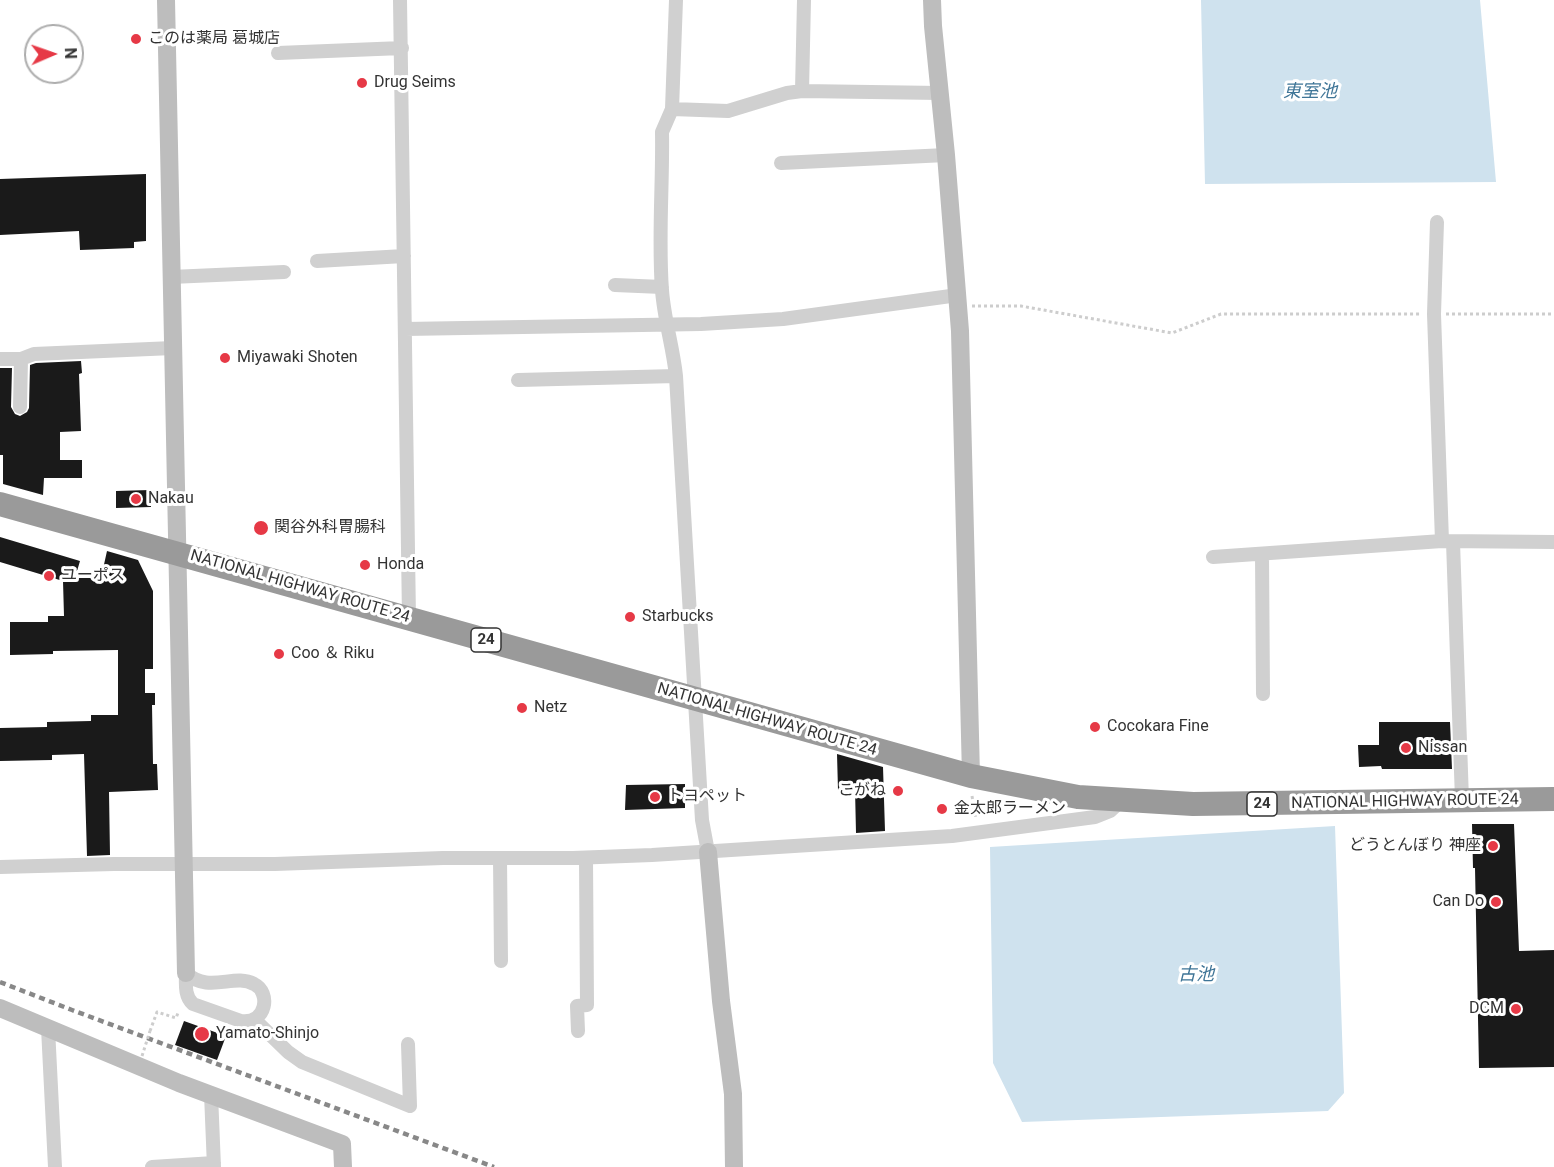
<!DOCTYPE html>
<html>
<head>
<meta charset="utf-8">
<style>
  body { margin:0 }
  #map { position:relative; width:1554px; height:1167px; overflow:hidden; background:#fff; font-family:Roboto,sans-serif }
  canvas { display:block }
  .north { position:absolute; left:24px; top:24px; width:60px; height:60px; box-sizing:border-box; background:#fff; border:2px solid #adadad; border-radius:50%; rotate:88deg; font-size:16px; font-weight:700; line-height:24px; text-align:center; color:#333 }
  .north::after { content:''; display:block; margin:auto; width:21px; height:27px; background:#e63946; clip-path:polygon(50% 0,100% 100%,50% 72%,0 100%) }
</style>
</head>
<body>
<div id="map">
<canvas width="1554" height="1167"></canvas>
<div class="north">N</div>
</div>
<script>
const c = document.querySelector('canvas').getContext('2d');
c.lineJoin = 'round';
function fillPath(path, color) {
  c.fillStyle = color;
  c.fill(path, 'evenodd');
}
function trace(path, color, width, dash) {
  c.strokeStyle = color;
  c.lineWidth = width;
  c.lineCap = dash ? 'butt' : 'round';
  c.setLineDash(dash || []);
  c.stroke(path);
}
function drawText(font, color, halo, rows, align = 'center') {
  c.font = font + ' Roboto,"Noto Sans JP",sans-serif';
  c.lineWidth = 6;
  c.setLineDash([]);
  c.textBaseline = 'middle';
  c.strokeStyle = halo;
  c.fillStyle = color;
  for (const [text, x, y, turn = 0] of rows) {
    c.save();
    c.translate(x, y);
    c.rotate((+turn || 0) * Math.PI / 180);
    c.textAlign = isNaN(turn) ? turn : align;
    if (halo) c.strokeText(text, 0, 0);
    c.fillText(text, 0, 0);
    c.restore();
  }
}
fillPath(new Path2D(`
  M1201,0H1480L1496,182L1205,184Z
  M1335,826L1344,1093L1328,1111L1022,1122L993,1063L990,847Z`), '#cfe2ee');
fillPath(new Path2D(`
  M146,174V241L134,242V248L80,250L79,231L0,235V179Z
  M81,361L82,373L79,374L81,431L60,432V460H82V478H44L43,495L3,484V455H0V368H12L11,407L15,414L20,416L27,412L29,408L30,365L36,363Z
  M150,490L151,507L116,508V491Z
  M0,537L80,561L75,578H101L107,551L138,560L153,591V669H145V693H155V705H152L153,764H157L158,790L109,792L110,855L87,856L84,754L52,755V760L0,761V728L47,727V722L91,721V715H118V650L53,651V654L10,655V622H48V616H64L63,581L0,562Z
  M1379,722H1450L1452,769H1382L1381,766L1359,767L1358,745H1379Z
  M837,754L883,767L885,831L856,833L855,789L838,790Z
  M685,784V808L625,810L626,785Z
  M1472,824H1514L1519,951L1554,950V1067L1479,1068L1475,868H1473Z
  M184,1021L226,1036L217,1060L175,1045Z`), '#1a1a1a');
trace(new Path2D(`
  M972,306H1021L1172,333L1221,314H1422
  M1446,314H1554
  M972,796L976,819
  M150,1031L157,1012L176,1018L178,1013`), '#cdcdcd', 3, [3, 3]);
trace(new Path2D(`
  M400,0L409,618
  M676,0L672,109L662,132C663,184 658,237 662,290C664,319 673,347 676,376L702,820L708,852
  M278,53L402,48
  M802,91L804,0
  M672,109L728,111L787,93L802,91L940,93
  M781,163L946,155
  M1437,222L1434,314L1442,541
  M317,261L404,256
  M171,277L284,272
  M615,285L662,287
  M405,329L701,324L783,319L958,295
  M0,359H21L34,354L173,348
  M518,380L676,376
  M20,407L21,359
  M1453,542L1462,800
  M1262,554L1263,694
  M1213,557L1442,541L1554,542
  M500,858L501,961
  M0,867L114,864H275L443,858H573L652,855L952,836L1095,817L1110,811L1122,800
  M186,973C209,994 234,973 254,984C271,992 267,1024 241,1021L193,1004C184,996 186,983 186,973Z
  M255,1020L288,1052L302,1062L410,1106L408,1044
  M48,1028L55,1167
  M578,1031L577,1006L587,1005L586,858
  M211,1094L214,1167
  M152,1167L214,1163`), '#d0d0d0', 14);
trace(new Path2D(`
  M166,0L186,973
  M932,0L933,26L946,155L960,331L971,776
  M708,852L721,1001L733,1094L734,1167
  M0,1008L179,1083L342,1144L343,1167`), '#bdbdbd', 18);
trace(new Path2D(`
  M0,504C324,593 647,687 971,776L1078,797L1193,804L1554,799`), '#9a9a9a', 24);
trace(new Path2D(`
  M0,982L72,1010L494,1167`), '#888', 4.5, [6, 4.5]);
trace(new Path2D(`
  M142,1056L150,1031`), '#cdcdcd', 3, [3, 3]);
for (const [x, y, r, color] of [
  [136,39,6,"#e63946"],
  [362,83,6,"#e63946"],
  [225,358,6,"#e63946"],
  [136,499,6,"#e63946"],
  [261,528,8,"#e63946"],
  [365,565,6,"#e63946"],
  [49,576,6,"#e63946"],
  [630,617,6,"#e63946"],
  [279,654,6,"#e63946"],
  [522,708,6,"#e63946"],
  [1095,727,6,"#e63946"],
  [1406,748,6,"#e63946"],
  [898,791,6,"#e63946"],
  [655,797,6,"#e63946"],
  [942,809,6,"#e63946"],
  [1493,846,6,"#e63946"],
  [1496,902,6,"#e63946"],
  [1516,1009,6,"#e63946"],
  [202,1034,8,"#e63946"]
]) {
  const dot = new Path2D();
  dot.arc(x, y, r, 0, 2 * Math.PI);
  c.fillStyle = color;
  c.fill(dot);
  trace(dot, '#fff', 2);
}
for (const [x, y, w] of [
  [486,640,30],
  [1262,804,30]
]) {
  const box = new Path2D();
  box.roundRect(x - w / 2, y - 12, w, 24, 4.5);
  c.fillStyle = '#fff';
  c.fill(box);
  trace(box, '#333', 1.5);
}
drawText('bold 15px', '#333', null, [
  ["24",486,640],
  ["24",1262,804]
]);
drawText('16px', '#333', '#fff', [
  ["このは薬局 葛城店",148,39],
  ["Drug Seims",374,83],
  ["Miyawaki Shoten",237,358],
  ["Nakau",148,499],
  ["関谷外科胃腸科",274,528],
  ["Honda",377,565],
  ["ユーポス",61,576],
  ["Starbucks",642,617],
  ["Coo ＆ Riku",291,654],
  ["Netz",534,708],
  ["Cocokara Fine",1107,727],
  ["Nissan",1418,748],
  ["こがね",886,791,"right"],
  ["トヨペット",667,797],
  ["金太郎ラーメン",954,809],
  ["どうとんぼり 神座",1481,846,"right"],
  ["Can Do",1484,902,"right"],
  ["DCM",1504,1009,"right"],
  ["Yamato-Shinjo",216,1034]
], 'left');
drawText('16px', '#333', '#fff', [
  ["NATIONAL HIGHWAY ROUTE 24",300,587,16],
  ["NATIONAL HIGHWAY ROUTE 24",767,720,16],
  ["NATIONAL HIGHWAY ROUTE 24",1405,802,-1]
]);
drawText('italic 18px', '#3f7597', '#fff', [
  ["東室池",1310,92],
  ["古池",1196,975]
]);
</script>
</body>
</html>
